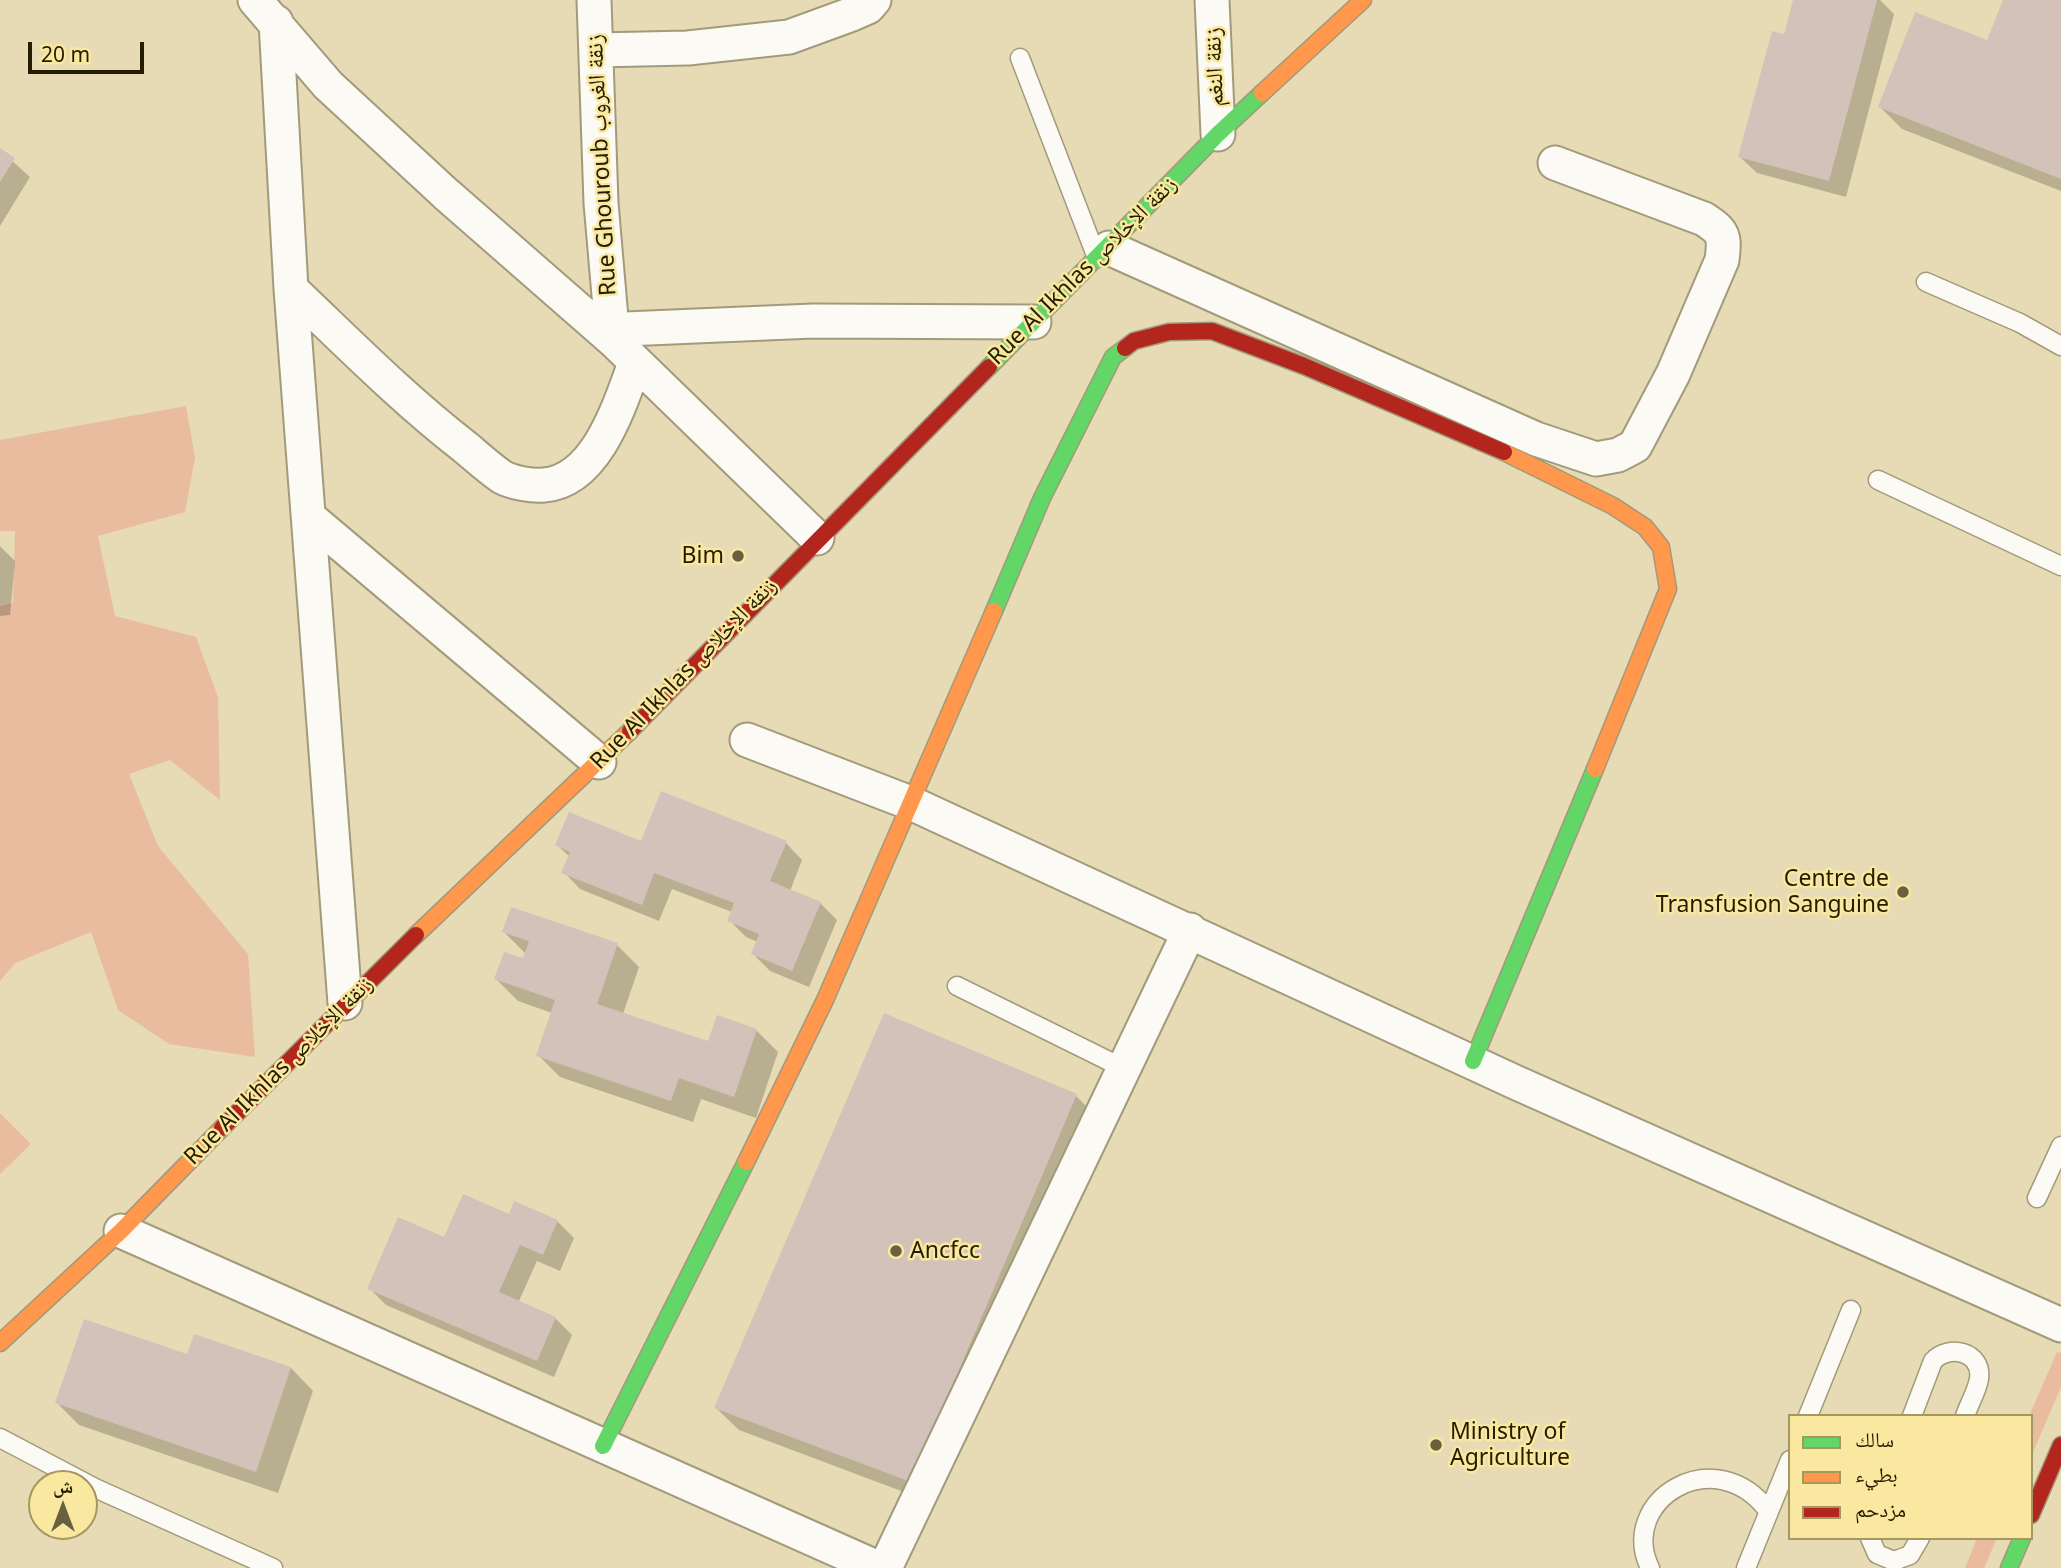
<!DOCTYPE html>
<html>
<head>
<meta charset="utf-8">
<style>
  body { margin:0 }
  #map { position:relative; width:2061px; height:1568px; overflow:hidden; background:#e6dbb4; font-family:"Noto Sans","Noto Naskh Arabic",sans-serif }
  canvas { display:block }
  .legend { position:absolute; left:1788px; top:1414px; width:245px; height:126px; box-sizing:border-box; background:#fae8a0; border:2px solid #a49760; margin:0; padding:9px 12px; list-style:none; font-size:21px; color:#241d01 }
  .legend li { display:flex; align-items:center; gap:14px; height:35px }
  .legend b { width:35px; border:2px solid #a49760 }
  .north { position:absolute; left:28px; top:1470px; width:70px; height:70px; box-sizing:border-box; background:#fae8a0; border:2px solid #a49760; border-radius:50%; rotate:0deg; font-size:19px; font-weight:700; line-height:28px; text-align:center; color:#241d01 }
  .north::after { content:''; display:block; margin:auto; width:24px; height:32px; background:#686040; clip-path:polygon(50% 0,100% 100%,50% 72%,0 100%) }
  .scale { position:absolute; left:28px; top:42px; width:116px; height:32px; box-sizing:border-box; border:4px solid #241d01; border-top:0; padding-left:9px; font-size:21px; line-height:24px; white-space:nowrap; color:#241d01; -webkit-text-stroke:5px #fae8a0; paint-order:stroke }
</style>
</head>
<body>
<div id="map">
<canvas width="2061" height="1568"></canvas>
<ul class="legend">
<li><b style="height:9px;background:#63d668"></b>سالك</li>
<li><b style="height:9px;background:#ff974d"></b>بطيء</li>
<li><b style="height:9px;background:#b3261e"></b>مزدحم</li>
</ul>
<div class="north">ش</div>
<div class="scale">20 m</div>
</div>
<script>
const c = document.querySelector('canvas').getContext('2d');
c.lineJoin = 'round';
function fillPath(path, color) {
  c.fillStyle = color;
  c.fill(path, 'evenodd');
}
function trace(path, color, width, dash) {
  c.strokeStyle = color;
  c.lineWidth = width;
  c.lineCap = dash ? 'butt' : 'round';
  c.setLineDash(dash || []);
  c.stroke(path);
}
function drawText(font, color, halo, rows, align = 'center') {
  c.font = font + ' "Noto Sans","Noto Naskh Arabic",sans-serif';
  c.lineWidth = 5;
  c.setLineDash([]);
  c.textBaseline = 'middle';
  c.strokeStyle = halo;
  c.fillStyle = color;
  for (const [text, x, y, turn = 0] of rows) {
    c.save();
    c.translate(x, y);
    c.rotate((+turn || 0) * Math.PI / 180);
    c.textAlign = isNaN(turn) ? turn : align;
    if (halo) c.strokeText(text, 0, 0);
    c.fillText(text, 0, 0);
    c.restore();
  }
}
fillPath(new Path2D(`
  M186,406L195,458L185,512L98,536L115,616L196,637L218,697L220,800L170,760L129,774L158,846L248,954L255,1057L169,1044L118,1010L91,932L15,963L0,981V606L13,603L15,531H0V440Z
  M0,1113L31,1144L0,1174Z
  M2057,1352L2061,1353V1387L2031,1457L2029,1416Z
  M1977,1538H1997L1984,1568H1965Z`), '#eabc9f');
fillPath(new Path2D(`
  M1795,0H1880L1894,14L1846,197L1757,173L1740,157L1785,36Z
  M2004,0H2061V191L1902,129L1880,107L1988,42Z
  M0,150L30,177L0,226Z
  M0,546L15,561L10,615L0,616Z
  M786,843L802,860L790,891L820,903L837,920L809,987L770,971L753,954L758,942L746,937L729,920L732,912L672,889L659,921L580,889L564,872L570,857L557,845Z
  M504,932L617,945L639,967L623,1014L709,1044L756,1030L778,1052L756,1118L701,1099L693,1122L560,1077L538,1055L552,1013L518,1001L496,979L524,960L526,954Z
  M1076,1096L1098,1118L933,1503L739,1430L716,1408Z
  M510,1216L557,1221L574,1238L560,1271L537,1261L518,1303L555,1318L572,1335L554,1377L386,1305L369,1288L445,1239Z
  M195,1336L291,1368L313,1391L278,1493L79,1425L57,1403L188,1356Z`), '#0003');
fillPath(new Path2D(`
  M1793,0H1877L1829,181L1738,157L1772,31L1784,34Z
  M2003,0H2061V179L1878,107L1915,12L1987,40Z
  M0,148L15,158L0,182Z
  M661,791L787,841L770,881L821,902L792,971L751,954L759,934L727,921L734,903L654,873L642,905L561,873L570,852L555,845L569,812L641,841Z
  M511,907L618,943L597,1004L708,1041L717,1015L757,1029L734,1097L679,1078L671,1101L536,1056L555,1000L494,979L504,952L523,958L529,941L502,932Z
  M884,1013L1077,1094L911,1482L714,1408Z
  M463,1194L509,1214L514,1201L558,1220L543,1255L520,1245L499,1292L556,1317L537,1361L367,1289L398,1217L444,1237Z
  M84,1319L187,1354L194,1334L291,1367L256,1472L55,1403Z`), '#d3c2ba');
const lane = new Path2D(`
  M1020,58L1097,258
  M1926,282L2020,323L2061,346
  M1878,480L2061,566
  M957,986L1123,1068
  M2037,1198L2061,1146
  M1808,1416L1851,1310
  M1912,1416L1933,1361C1948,1344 1983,1351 1979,1379C1977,1391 1969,1404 1965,1416
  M0,1438L95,1488L273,1568
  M1870,1538L1877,1554L1894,1561L1910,1555L1920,1538
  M1650,1568C1617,1500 1716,1439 1769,1512
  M1746,1568L1790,1460`);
const street = new Path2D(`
  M255,0L328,85L446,194L613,340L817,538
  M594,0L601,203L612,330
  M1212,0L1218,134
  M276,22L291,289L345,1003
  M597,50L688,48L789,37L852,14L868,7L874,0
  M1109,248L1536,439L1596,459L1618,455L1635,446L1673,374L1722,260C1725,236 1724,232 1704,219L1555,163
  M291,289C348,343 403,399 465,447C477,457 489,468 502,477C513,483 532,486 544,485C597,481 620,404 635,363
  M602,330L813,321L1034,322
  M310,518L599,762
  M747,740L913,804L1517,1083L2061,1325
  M121,1231L878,1568
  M885,1568L1190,930`);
const fast = new Path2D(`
  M989,367L1218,134L1262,93
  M994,611L1042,498L1113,357L1125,348
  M1473,1061L1595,769
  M603,1446L746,1162
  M2009,1568L2022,1538`);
const slow = new Path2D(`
  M1262,93L1363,0
  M1504,452L1613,506L1645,527L1661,547L1668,589L1595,769
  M416,935L630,731
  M746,1162L825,1000L994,611
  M0,1343L121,1231L222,1128`);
const jam = new Path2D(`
  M1125,348L1134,341L1169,332L1212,331L1304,366L1504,452
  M630,731L989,367
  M222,1128L416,935
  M2031,1515L2061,1445`);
trace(lane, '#a29a7b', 21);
trace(street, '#a29a7b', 37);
trace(fast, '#a29a7b', 19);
trace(slow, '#a29a7b', 19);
trace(jam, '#a29a7b', 19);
trace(lane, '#fbfaf4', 18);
trace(street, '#fbfaf4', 33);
trace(fast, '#63d668', 16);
trace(slow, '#ff974d', 16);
trace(jam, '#b3261e', 16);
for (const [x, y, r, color] of [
  [738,556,7,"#686040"],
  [1903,892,7,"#686040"],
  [896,1251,7,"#686040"],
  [1436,1445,7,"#686040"]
]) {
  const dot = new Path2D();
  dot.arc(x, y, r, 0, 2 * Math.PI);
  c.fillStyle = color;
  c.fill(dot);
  trace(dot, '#fae8a0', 2.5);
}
drawText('23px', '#241d01', '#fae8a0', [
  ["زنقة النغم",1215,67,-92],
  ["Rue Ghouroub زنقة الغروب",602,165,-93],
  ["Rue Al Ikhlas زنقة الإخلاص",1083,271,-45],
  ["Rue Al Ikhlas زنقة الإخلاص",684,674,-46],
  ["Rue Al Ikhlas زنقة الإخلاص",279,1071,-45]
]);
drawText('23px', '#241d01', '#fae8a0', [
  ["Bim",724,556],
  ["Centre de",1889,879],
  ["Transfusion Sanguine",1889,905],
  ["Ancfcc",910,1251,"left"],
  ["Ministry of",1450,1432,"left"],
  ["Agriculture",1450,1458,"left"]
], 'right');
</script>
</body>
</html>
